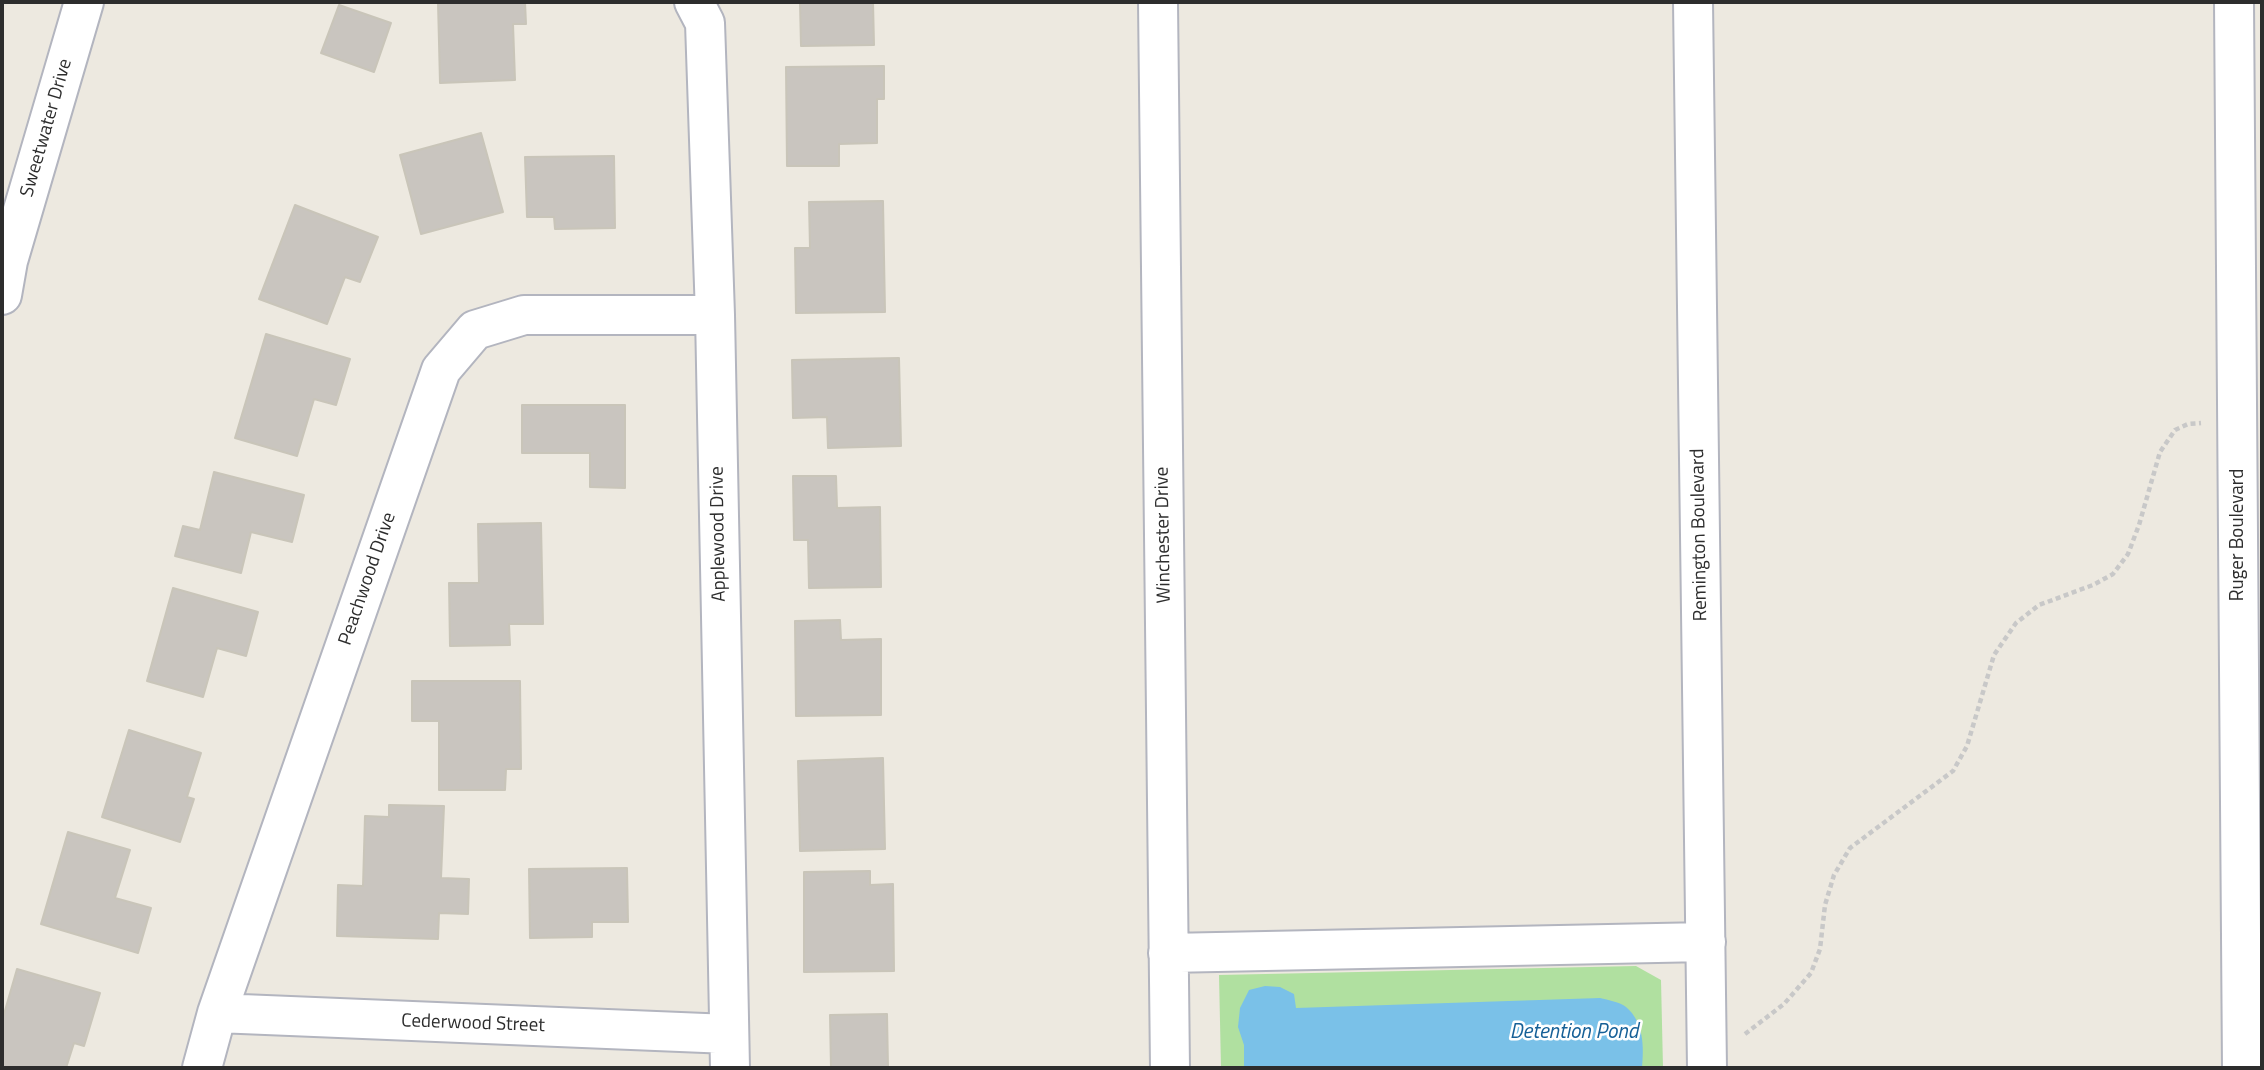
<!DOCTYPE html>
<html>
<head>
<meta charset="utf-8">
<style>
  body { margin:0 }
  #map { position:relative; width:2264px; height:1070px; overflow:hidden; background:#ede9e0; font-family:"Titillium Web",sans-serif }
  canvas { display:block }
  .frame { position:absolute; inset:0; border:4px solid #2d2d2d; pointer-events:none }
</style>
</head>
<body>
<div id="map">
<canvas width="2264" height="1070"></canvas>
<div class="frame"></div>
</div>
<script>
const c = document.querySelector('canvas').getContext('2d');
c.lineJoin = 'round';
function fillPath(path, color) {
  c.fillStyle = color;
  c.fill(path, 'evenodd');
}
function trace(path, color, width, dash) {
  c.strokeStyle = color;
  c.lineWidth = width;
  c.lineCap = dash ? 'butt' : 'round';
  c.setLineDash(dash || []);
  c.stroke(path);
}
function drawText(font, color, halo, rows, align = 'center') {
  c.font = font + ' "Titillium Web",sans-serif';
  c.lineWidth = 5;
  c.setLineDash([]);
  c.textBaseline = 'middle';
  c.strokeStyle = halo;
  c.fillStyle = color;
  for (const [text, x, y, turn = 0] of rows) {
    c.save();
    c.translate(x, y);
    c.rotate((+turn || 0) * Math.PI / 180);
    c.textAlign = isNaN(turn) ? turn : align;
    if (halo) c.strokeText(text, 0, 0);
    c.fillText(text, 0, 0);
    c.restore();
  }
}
fillPath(new Path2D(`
  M1636,966L1661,980L1663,1068H1221L1219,975Z`), '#b0e0a0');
fillPath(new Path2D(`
  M1265,986L1280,987L1294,994L1296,1008L1600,998C1608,1000 1620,1002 1626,1007C1644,1022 1644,1047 1642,1068H1244V1045L1238,1027L1240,1008L1249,990Z`), '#7ac1e8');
const building = new Path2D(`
  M438,2H525L526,24H513L515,80L440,83Z
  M800,2H873L874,45L801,46Z
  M339,5L391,23L374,72L321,53Z
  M884,66V99H877V143L839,144V166H787L786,67Z
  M481,133L503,212L421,234L400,155Z
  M614,156L615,228L555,229L554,217H527L525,157Z
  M883,201L885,312L796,313L795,248H810L809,202Z
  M295,205L378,237L360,282L345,277L327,324L259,299Z
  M266,334L350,359L336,405L314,399L297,456L235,438Z
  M899,358L901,446L828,448L827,417L793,418L792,360Z
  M522,405H625V488L590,487V453H522Z
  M214,472L304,495L292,542L251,532L241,573L175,556L183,526L200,530Z
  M793,476H836L837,508L880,507L881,587L809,588L808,540H794Z
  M541,523L543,624H509L510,645L450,646L449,583H479L478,524Z
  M173,588L258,612L246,656L217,648L203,697L147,681Z
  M840,620L841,640L881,639V715L796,716L795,621Z
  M412,681H520L521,769H506L505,790H439V721H412Z
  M129,730L201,753L187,797L194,799L180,842L102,817Z
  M883,758L885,849L800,851L798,761Z
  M389,805L444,806L441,878L469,879L468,914L439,913L438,939L337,936L338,885L363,886L365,816L389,817Z
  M68,832L130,850L115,898L151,908L138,953L41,924Z
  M627,868L628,922H592V937L530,938L529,869Z
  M870,871V885L893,884L894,971L804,972V872Z
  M17,969L100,993L84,1046L74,1043L66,1068H2V1021Z
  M887,1014L888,1068H831L830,1015Z`);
fillPath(building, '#c9c5bf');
trace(building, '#c9c5b9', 2);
const minor = new Path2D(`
  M694,2L705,23L715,315L730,1068
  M1158,2L1170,1068
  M1693,2L1707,1068
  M2234,2L2242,1068
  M2,295L8,261L84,2
  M1168,953L1706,942
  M217,1013L729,1034
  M202,1068L217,1013L441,370L475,330L524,315H715`);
trace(minor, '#b3b5bf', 42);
trace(new Path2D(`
  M1745,1034L1784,1004L1811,973L1820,949L1825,905L1834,875L1850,848L1953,771L1967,746L1994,655L2016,623L2039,605L2093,585L2113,574L2128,554L2139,525L2160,452L2175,430L2188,424L2201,423`), '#c8c8c8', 4.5, [5, 3.5]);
trace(minor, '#fff', 38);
drawText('19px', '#2d2d2d', '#fff', [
  ["Sweetwater Drive",47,128,-74],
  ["Applewood Drive",719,534,-91],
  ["Winchester Drive",1164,535,-91],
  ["Remington Boulevard",1700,535,-91],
  ["Ruger Boulevard",2238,535,-90],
  ["Peachwood Drive",368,579,-71],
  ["Cederwood Street",473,1024,2]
]);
drawText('italic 21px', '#166097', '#fff', [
  ["Detention Pond",1574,1033]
]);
</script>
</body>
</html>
